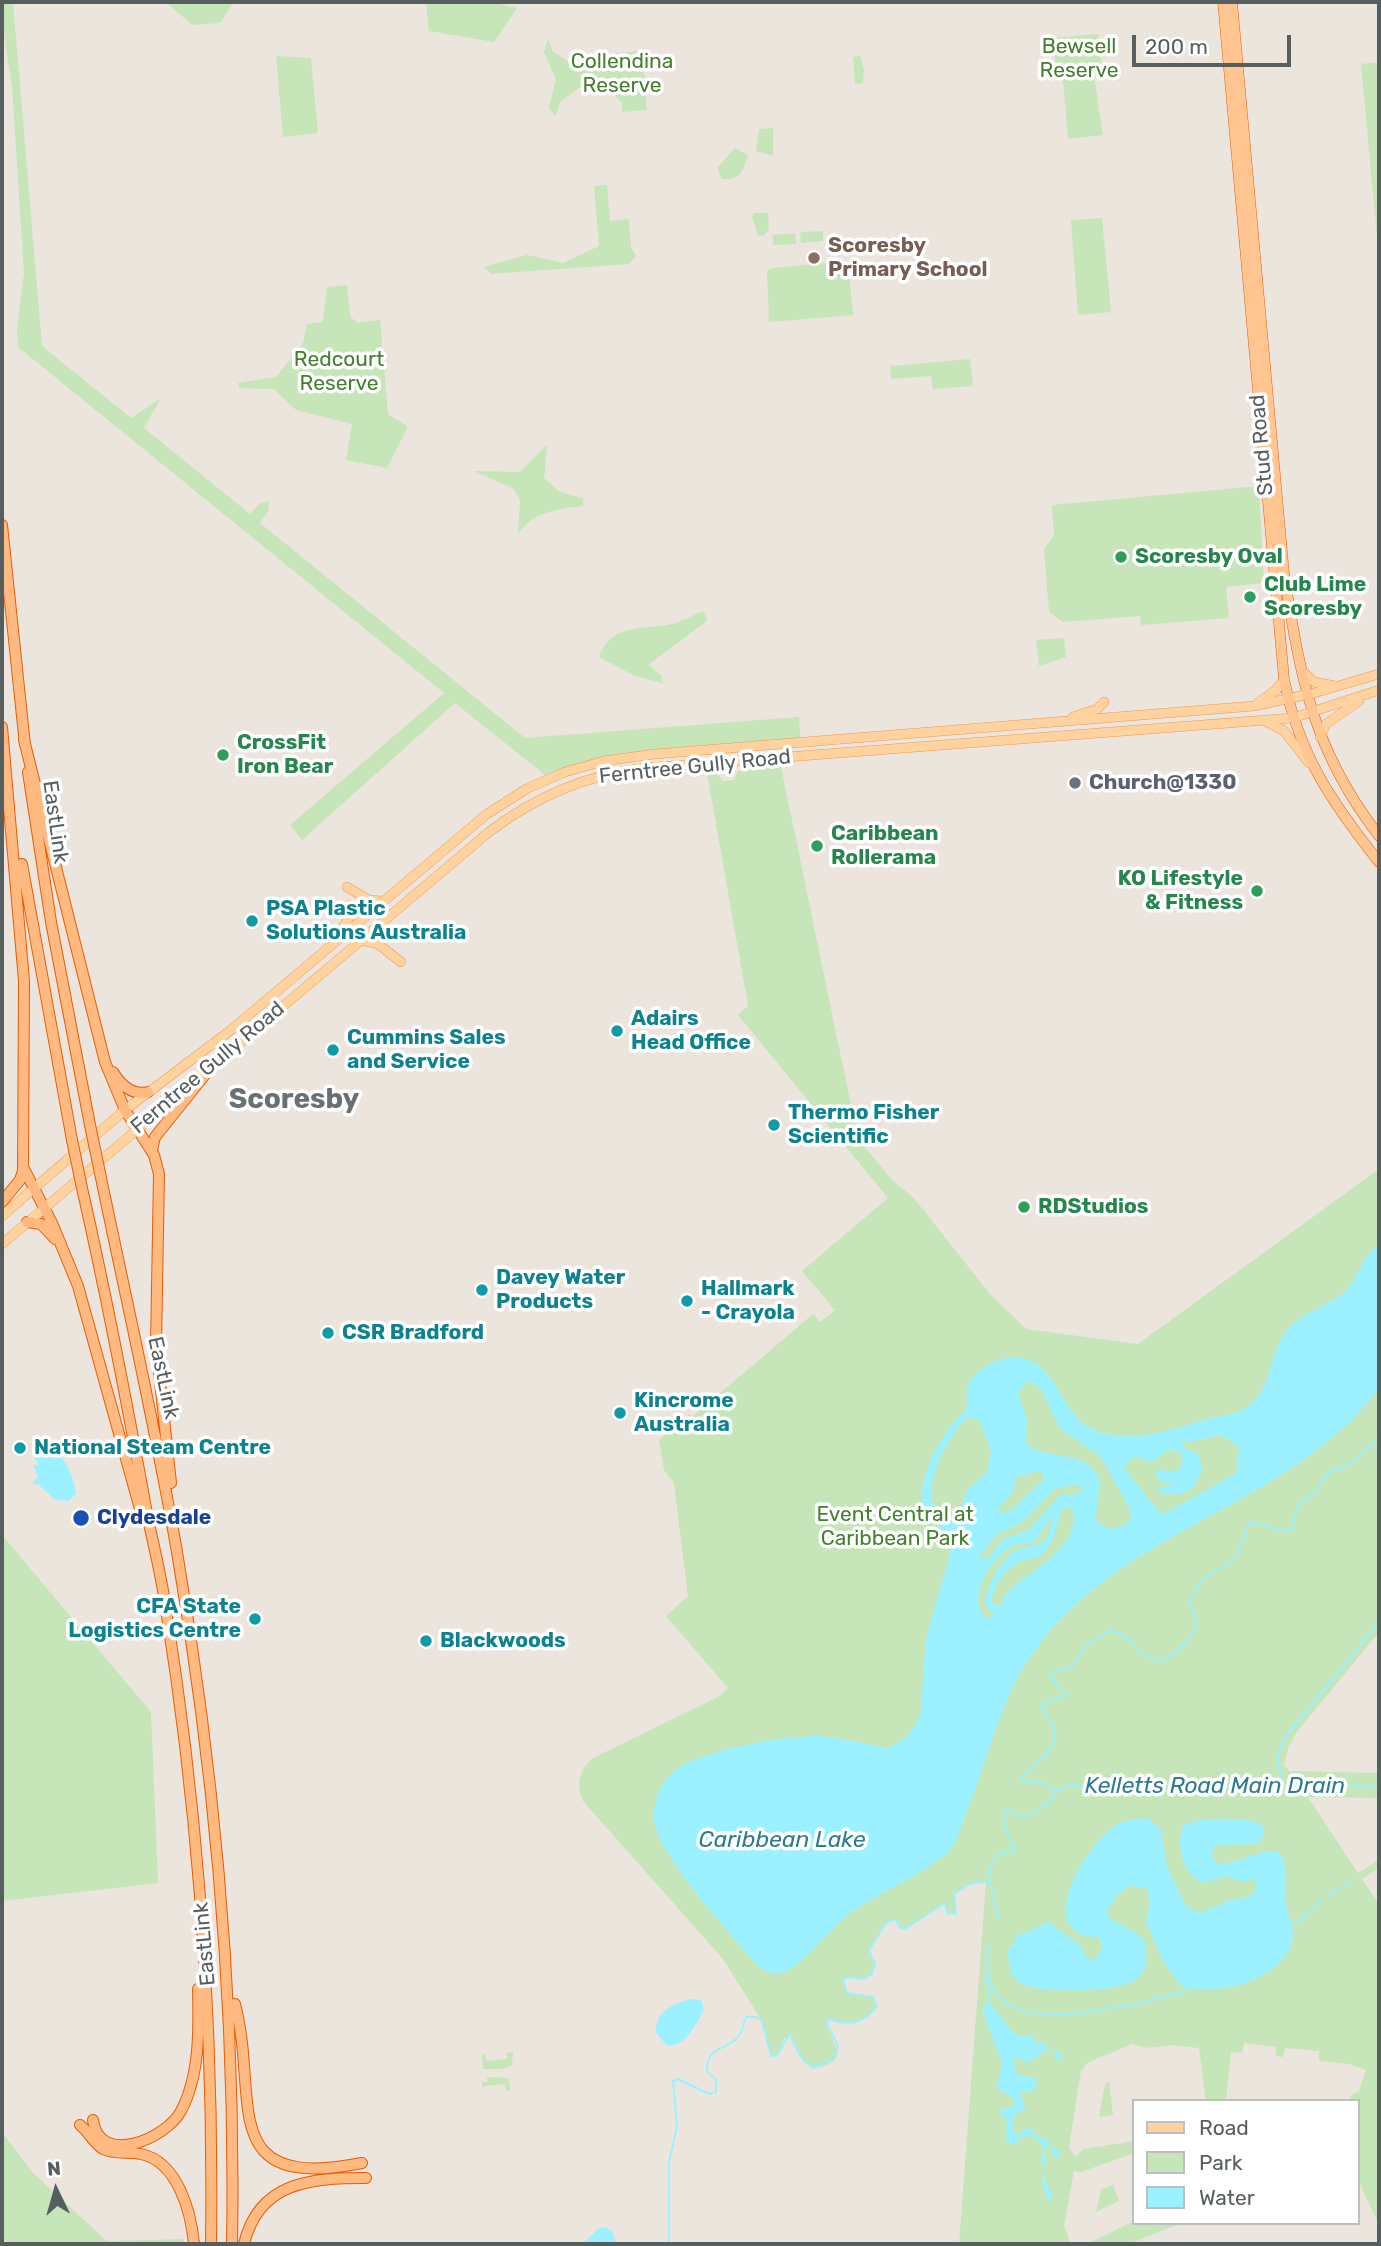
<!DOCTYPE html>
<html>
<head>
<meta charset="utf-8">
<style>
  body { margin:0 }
  #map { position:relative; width:1381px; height:2246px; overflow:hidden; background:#ece5de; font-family:Rubik,sans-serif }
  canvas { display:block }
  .frame { position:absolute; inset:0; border:4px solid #575e60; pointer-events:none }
  .legend { position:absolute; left:1132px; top:2099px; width:228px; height:126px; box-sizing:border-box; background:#fff; border:2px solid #bcbfbf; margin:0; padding:9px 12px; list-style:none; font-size:21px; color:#575e60 }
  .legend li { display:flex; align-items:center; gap:14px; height:35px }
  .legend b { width:35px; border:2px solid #bcbfbf }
  .north { position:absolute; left:21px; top:2155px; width:70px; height:70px; -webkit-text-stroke:5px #fff; paint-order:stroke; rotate:355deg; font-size:19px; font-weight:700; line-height:28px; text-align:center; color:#575e60 }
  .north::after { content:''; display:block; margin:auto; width:24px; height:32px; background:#575e60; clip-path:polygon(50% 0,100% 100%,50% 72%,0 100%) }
  .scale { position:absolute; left:1132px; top:35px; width:159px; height:32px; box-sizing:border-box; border:4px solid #575e60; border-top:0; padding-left:9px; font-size:21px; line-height:24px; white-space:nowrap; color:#575e60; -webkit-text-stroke:5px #fff; paint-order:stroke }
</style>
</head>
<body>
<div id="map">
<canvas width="1381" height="2246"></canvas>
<div class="frame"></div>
<ul class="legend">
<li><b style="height:9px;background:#ffd3a0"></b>Road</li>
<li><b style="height:19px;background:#c6e5b8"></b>Park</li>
<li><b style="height:19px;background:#9bf1ff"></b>Water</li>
</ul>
<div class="north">N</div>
<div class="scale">200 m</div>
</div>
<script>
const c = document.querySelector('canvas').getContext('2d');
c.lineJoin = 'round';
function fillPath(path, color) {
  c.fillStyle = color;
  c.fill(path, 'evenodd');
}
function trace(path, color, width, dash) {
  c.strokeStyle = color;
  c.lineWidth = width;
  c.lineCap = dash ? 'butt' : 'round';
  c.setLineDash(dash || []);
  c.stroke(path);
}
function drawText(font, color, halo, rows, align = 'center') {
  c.font = font + ' Rubik,sans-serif';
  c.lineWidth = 7;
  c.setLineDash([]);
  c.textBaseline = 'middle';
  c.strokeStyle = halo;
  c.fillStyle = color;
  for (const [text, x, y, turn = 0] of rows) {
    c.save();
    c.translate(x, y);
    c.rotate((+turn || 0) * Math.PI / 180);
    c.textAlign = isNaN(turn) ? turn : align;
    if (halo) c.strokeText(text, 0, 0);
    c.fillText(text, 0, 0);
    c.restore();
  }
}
fillPath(new Path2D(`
  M2,2H13L42,346L131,418L161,398L144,428L250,514L259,504L269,501L268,511L260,523L525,738L799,717L801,743L618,758L549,778L455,703L302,840L290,825L444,693L18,347L17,327L24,273L12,87L2,23Z
  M166,2H234L220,23L192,25Z
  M426,2H490L517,8L494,42L429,31Z
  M1099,34L1102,75L1094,76L1103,135L1068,139L1063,79H1057L1053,38Z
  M548,39L553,52L582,69L581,56L642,51L647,110L622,112V102L605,89L584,84L560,102L555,117L549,107L556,80L544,52Z
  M276,56L311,58L318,133L283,137Z
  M860,56L864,69L863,83L855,84L853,57Z
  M1379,62V259L1361,64Z
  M773,128V156L756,151L759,129Z
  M735,148L748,155C742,172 741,180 722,179L717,168Z
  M607,185L610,221L629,219L631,247L636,256L629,264L491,274L483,267L527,255L563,263L599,246L594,186Z
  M754,213H768L769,229L763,236H758L752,217Z
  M1102,218L1111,312L1078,315L1071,220Z
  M823,231V241L801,243L800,232Z
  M795,233L796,244L773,245V235Z
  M848,261L853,315L769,322L767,271L772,268Z
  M347,285L350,316L357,323L380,320L388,414L408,427L387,468L346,460L352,424L296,410L274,389L239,388L238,383L276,377L303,343L307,324L323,322L327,287Z
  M970,359L973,386L933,389L931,376L891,379L890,366Z
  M547,445L544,478L560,492L583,498V506C560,508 530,512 518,535L520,501L514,489L474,471L520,472Z
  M1259,486L1264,583L1226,587L1229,618L1141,625L1140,616L1063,622L1049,612L1044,549L1054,535L1052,505Z
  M704,611L707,621L648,665L661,675L663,683L635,676L599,657C613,621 643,631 672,624C683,621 693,615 704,611Z
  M1064,638L1066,657L1039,666L1036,640Z
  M781,767L858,1139L893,1181L914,1198L989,1293L1026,1329L1138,1344L1379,1169V1632L1296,1733L1288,1749L1284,1765L1289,1771L1379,1773V1798L1308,1797L1358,1873L1379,1860V1868L1362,1879L1379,1904V2225L1358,2180V2101H1349L1352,2095L1359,2091L1366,2070L1349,2064L1319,2061V2051L1285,2048L1283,2057L1276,2056V2047L1244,2043L1242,2053L1231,2052L1226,2101H1206L1199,2048L1171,2045L1148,2048L1132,2044L1087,2063L1081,2071L1069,2147L1076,2157L1083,2149L1134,2141V2159L1132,2154L1081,2172L1074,2171L1064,2226L1071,2244H959L986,1882L970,1884L954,1894L956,1914L947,1913L945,1903L905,1929L900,1928L895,1919L886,1923L869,1950L875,1964L872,1974L864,1979L848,1977L843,1980L847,1993L873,1997L877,2006C866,2022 849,2027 830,2019L826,2021C828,2039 857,2062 813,2068L803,2060L791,2035L784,2039L777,2055L771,2056L762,2021L723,1959L583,1801C576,1784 579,1770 593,1758L718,1697L728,1688L666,1616L688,1596L674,1483L664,1470L659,1440L689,1414L692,1417L813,1314L820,1322L835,1310L802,1271L888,1198L738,1015L748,1006L707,773H716L723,781L734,780L738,771Z
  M2,1535L151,1712L158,1883L2,1901Z
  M513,2052L512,2065L503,2069H483L482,2054H485L486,2061L507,2059V2053Z
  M487,2077L509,2078L510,2090L506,2091L505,2084L484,2086L483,2089L482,2082H488Z
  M1109,2081L1113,2115L1099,2117L1105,2084Z
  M2,2132L33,2173L107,2241L184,2239V2244H2Z
  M1113,2185L1119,2201L1096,2212L1101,2189Z
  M1134,2221L1182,2223L1128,2244H1087Z`), '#c6e5b8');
fillPath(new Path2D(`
  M1379,1245V1388C1286,1513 1112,1527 1025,1665C998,1709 987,1761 968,1808C963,1820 959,1835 952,1847C938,1868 871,1896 846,1916C827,1932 810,1958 788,1970C778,1976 767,1973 759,1967C733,1937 664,1862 655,1826C651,1807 659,1781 676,1770C703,1750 786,1735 820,1736C842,1738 865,1744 888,1748L908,1736L920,1717L926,1638L952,1547L945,1532L922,1512C917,1484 933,1450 949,1428C953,1421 963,1415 966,1408C969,1401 965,1394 967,1387C971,1371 999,1357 1014,1357C1056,1358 1058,1409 1089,1427C1124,1447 1172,1430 1207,1419C1217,1416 1229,1416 1238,1412C1274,1395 1265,1361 1285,1333C1300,1311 1327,1308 1345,1291C1360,1277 1360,1257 1379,1245ZM1030,1382L1041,1389L1060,1429L1100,1456L1129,1507L1131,1517L1124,1526L1110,1529L1095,1520L1100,1480C1084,1444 1043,1464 1026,1442L1027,1419L1018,1393L1025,1383ZM968,1418L979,1419L991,1450L989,1463L986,1473L968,1489L954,1523C908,1511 944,1437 968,1418ZM1222,1435L1239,1448L1236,1473L1168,1512L1160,1513L1124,1468L1131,1458L1140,1457L1150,1463L1168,1450L1180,1452L1183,1458L1179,1469L1169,1472L1159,1469L1155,1474L1161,1482L1174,1483L1172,1486L1157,1487L1161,1494C1186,1496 1198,1491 1202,1464L1196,1452L1185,1449L1182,1443ZM1041,1470L1044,1479L1012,1510L1000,1513V1506L1012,1493L1017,1477ZM1078,1484L1084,1490L1073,1495L1061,1494L1029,1530L1002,1539L990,1557L981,1560V1555L996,1535L1025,1520L1054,1489ZM1067,1506L1073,1510C1081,1548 1025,1573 1004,1596L1003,1604L993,1605C988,1589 1010,1564 1025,1559C1032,1558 1036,1559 1041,1555C1055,1542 1057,1526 1061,1510ZM1051,1517C1051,1549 1035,1542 1015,1551C1002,1558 984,1588 986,1603C987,1610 992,1612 994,1616L986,1618C966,1597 989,1562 1009,1548C1016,1542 1027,1544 1035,1541Z
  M53,1447C65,1459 74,1476 76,1493L69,1501L55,1500L38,1484H32L38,1476L33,1465H38V1462L34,1459L46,1448Z
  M1143,1818L1151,1820L1161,1831L1167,1867L1186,1906L1200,1913L1230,1900L1246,1898L1255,1892L1256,1880L1241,1881L1226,1876L1203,1883C1182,1874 1176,1847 1183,1826C1195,1817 1248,1816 1262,1825L1265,1834L1260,1842C1244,1847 1226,1842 1213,1847L1212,1856L1218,1864C1236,1865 1269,1845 1280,1853C1289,1868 1284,1879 1285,1894C1285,1911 1296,1926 1292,1942C1282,1980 1215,1998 1182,1986C1163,1967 1156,1945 1146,1921L1150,1901L1147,1889L1131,1885L1118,1894L1106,1913C1111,1923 1134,1928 1145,1941C1147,1953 1148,1968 1139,1977C1122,1994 1042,1993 1021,1984L1012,1975L1007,1952L1016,1940L1014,1933L1021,1935L1048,1922L1079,1944L1088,1960H1094L1103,1947L1098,1937C1091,1936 1084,1938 1078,1933C1044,1910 1090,1844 1113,1827C1122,1821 1132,1819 1143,1818Z
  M690,1999L701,2000L704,2010C695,2025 686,2048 666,2045L656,2033C654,2012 672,2005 690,1999Z
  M986,2004H991L1014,2034L1034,2037L1037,2045L1043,2042L1050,2051L1057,2050L1063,2057L1058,2061L1056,2053L1045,2050L1033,2060L1025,2062L1019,2057L1013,2061L1018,2075L1035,2078L1037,2084L1034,2090L1019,2093L1026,2109L1013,2115V2132L1019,2136L1024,2129L1031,2128L1037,2137H1045L1061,2154L1057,2158L1052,2154L1051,2144L1045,2147V2180L1053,2197L1049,2202L1042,2184L1045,2169L1041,2161L1044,2146L1031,2135L1022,2137L1014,2145L1006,2141L1007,2121L998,2111L1013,2106L1017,2101L997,2088L1002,2062C998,2053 983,2016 983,2009Z
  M605,2227L612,2231L617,2244H582L599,2228Z`), '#9bf1ff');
trace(new Path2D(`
  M2,1003V1012
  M1281,1784L1278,1754L1285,1737L1379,1622
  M1057,1791L1069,1785L1240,1788L1271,1784L1376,1786
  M988,1881C998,1894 992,1906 999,1918
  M1328,1896L1351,1881
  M1292,1927L1322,1900
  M989,1943C985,1967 986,1991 1009,2005C1045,2027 1151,2003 1189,1989
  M986,1974L990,2004
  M669,2244V2162L677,2126L673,2081L678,2079L709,2094L716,2092V2080L707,2071C706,2047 723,2051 736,2039C743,2033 743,2024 746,2017H757L762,2021L771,2056L777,2055L789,2035L803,2060L813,2068L834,2058L838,2046L826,2022L830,2019C849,2027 866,2022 877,2006L873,1997L847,1993L843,1980L848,1977L864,1979L872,1974L875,1964L869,1950L886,1923L895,1919L900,1928L905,1929L945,1903L947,1913L956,1914L954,1894L970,1884L988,1881L990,1867L998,1854L1016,1848L1004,1829L1005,1811L1010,1810L1024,1818L1054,1799L1056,1792L1046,1784L1024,1781L1021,1778C1029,1762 1059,1755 1055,1730C1053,1719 1043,1718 1042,1706L1047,1701L1067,1695L1051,1678L1052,1672L1071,1667L1086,1646L1109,1631C1143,1632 1144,1689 1185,1643C1202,1625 1195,1620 1190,1600L1202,1579L1235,1559L1249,1523C1265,1521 1274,1536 1292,1528L1298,1504L1317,1492L1322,1480L1331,1471L1349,1465L1379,1438`), '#9bf1ff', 2);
const primary = new Path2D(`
  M1302,671L1314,682L1335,686
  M1258,703L1276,690L1284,679
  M1073,717L1097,709L1104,702
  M1267,722L1284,731L1309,763
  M1320,737L1326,724L1359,701
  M347,887L369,900L382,901
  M339,935L351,913L350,905
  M360,940L378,944L401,962
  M2,1216L125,1110L231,1030L487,814L528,788L565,772L604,761L655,754L1254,706L1314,693L1379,674
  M2,1244L489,832C536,796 586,775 644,768L1293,718L1379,690`);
const trunk = new Path2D(`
  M1223,2L1284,679C1299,755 1332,803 1379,862
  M1232,2L1284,574C1301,679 1312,749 1379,836`);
const motorway = new Path2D(`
  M2,525L25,745
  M2,727L24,981L23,1171L20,1180L2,1202
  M24,740L105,1062L125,1110L154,1155L159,1174L156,1345L171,1483
  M28,772L51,922L90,1125
  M22,864L72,1140
  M113,1072C121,1085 132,1096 148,1092
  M152,1150L155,1137L212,1066
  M24,1169L52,1223L78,1286L143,1520
  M100,1173C126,1299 155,1425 177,1552C216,1780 236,2012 232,2244
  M82,1188C107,1298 128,1408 148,1519C154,1547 161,1575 165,1603C199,1814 214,2031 211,2244
  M27,1222L41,1224L55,1239
  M235,2004C260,2099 214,2192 362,2163
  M93,2120C99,2167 166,2139 181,2111C200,2075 199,2029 198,1989
  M80,2125C89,2132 93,2143 103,2149C115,2155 129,2151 141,2154C178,2162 191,2212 194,2244
  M244,2244C259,2181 312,2178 366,2178`);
trace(primary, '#f7944c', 10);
trace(trunk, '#ea5b00', 11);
trace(motorway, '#ea5b00', 12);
trace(primary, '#ffd3a0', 9);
trace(trunk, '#ffc691', 10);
trace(motorway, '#ffba82', 10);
const motorwayBridge = new Path2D(`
  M90,1125L100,1173
  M72,1140L82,1188`);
trace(motorwayBridge, '#ea5b00', 12, []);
trace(motorwayBridge, '#ffba82', 10);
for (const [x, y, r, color] of [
  [814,258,7,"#8d6e63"],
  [1121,557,7,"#2e9e5b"],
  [1250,597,7,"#2e9e5b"],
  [223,755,7,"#2e9e5b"],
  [1075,783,7,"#6b7280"],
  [817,846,7,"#2e9e5b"],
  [1257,891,7,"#2e9e5b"],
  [252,921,7,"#0f9aa8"],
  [617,1031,7,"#0f9aa8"],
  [333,1050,7,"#0f9aa8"],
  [774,1125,7,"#0f9aa8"],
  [1024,1207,7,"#2e9e5b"],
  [482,1290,7,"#0f9aa8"],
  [687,1301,7,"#0f9aa8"],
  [328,1333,7,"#0f9aa8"],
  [620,1413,7,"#0f9aa8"],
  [20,1448,7,"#0f9aa8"],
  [81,1518,9,"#1a4fb4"],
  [255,1619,7,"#0f9aa8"],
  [426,1641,7,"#0f9aa8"]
]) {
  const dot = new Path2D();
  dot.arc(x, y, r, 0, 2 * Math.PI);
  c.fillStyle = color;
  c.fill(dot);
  trace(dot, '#fff', 2.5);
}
drawText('21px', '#43802e', '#fff', [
  ["Bewsell",1079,47],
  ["Reserve",1079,71],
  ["Collendina",622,62],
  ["Reserve",622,86],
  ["Redcourt",339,360],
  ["Reserve",339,384],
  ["Event Central at",895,1515],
  ["Caribbean Park",895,1539]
]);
drawText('bold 21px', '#785e54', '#fff', [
  ["Scoresby",828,246],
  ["Primary School",828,270]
], 'left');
drawText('21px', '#575e60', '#fff', [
  ["Stud Road",1262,445,-95],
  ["Ferntree Gully Road",695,767,-6],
  ["EastLink",55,822,82],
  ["Ferntree Gully Road",208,1068,-40],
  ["EastLink",163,1378,78],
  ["EastLink",205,1944,-95]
]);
drawText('bold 21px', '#27864d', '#fff', [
  ["Scoresby Oval",1135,557],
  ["Club Lime",1264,585],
  ["Scoresby",1264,609],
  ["CrossFit",237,743],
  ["Iron Bear",237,767],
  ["Caribbean",831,834],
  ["Rollerama",831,858],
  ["KO Lifestyle",1243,879,"right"],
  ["& Fitness",1243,903,"right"],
  ["RDStudios",1038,1207]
], 'left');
drawText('bold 21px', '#5b616d', '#fff', [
  ["Church@1330",1089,783]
], 'left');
drawText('bold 21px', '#0d838f', '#fff', [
  ["PSA Plastic",266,909],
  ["Solutions Australia",266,933],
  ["Adairs",631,1019],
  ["Head Office",631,1043],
  ["Cummins Sales",347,1038],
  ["and Service",347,1062],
  ["Thermo Fisher",788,1113],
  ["Scientific",788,1137],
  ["Davey Water",496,1278],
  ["Products",496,1302],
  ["Hallmark",701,1289],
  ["- Crayola",701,1313],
  ["CSR Bradford",342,1333],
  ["Kincrome",634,1401],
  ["Australia",634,1425],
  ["National Steam Centre",34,1448],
  ["CFA State",241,1607,"right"],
  ["Logistics Centre",241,1631,"right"],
  ["Blackwoods",440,1641]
], 'left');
drawText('bold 21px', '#164399', '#fff', [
  ["Clydesdale",97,1518]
], 'left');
drawText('italic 23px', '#2d7b90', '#fff', [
  ["Kelletts Road Main Drain",1215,1786],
  ["Caribbean Lake",782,1840]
]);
drawText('bold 28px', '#687073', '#fff', [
  ["Scoresby",294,1100]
]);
</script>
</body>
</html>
